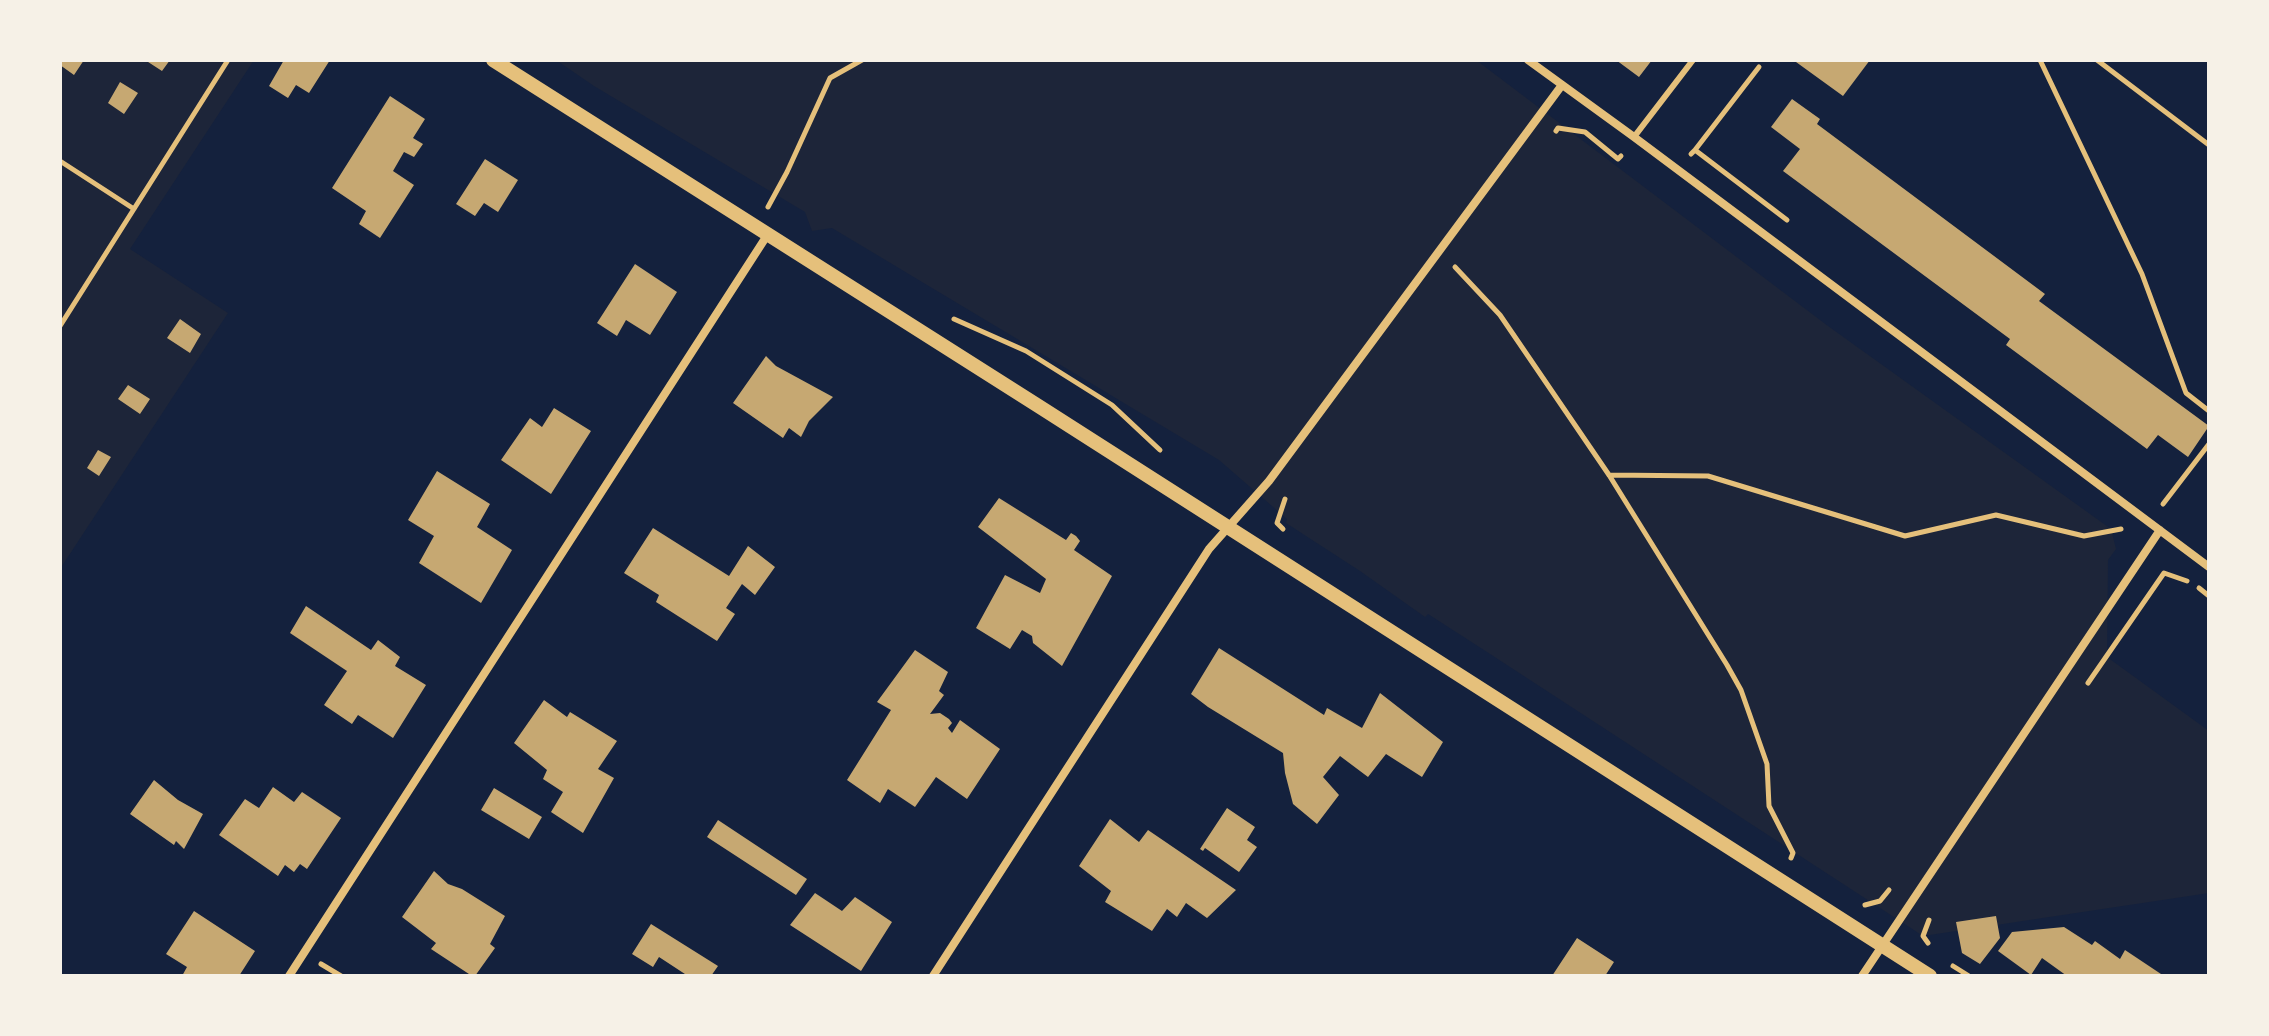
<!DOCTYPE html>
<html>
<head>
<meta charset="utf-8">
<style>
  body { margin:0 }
  #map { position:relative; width:2269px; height:1036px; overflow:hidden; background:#14213d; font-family:"Work Sans",sans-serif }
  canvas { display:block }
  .frame { position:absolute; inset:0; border:62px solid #f6f1e7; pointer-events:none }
</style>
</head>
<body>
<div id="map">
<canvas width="2269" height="1036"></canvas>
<div class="frame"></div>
</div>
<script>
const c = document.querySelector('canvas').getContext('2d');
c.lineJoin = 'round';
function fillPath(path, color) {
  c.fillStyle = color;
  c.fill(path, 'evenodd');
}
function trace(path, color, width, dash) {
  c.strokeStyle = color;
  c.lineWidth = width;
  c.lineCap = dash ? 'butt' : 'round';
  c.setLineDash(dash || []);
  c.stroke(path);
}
fillPath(new Path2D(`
  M60,60H254L130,249L228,313L60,569Z
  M556,60H1476L1828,326L2111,529L2116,549L2108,560L2107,657L2209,731V893L1923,936L1487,652L1428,614L1425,617L1360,571L1286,523L1287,519L1219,460L832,228L812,231L805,212L594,86Z`), '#1d2539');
fillPath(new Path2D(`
  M60,60H84L74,75L60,65Z
  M145,60H170L162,71Z
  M284,60H330L309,93L296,85L288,98L269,86Z
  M1616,60H1652L1639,77Z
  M1798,60H1870L1843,96L1796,62Z
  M120,82L138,93L124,114L108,103Z
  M390,96L425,119L413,138L423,144L414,157L404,152L393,171L414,185L380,238L359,224L366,211L332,188Z
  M1792,99L1820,119L1817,124L2045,294L2039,301L2209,426L2188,457L2158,435L2147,449L2006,345L2010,339L1783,171L1800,149L1771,127Z
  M485,159L518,180L498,212L484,203L475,216L456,204Z
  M635,264L677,292L650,335L626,320L617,336L597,323Z
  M180,319L201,334L190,353L167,338Z
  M766,356L776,366L833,397L809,421L801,437L789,428L783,438L733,403Z
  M128,385L150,399L140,414L118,399Z
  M554,408L591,431L551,494L501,460L530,418L542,427Z
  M98,450L111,457L99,476L87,468Z
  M437,471L490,504L477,527L512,550L481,603L419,563L434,536L408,520Z
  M999,498L1066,540L1071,533L1076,536L1080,541L1074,550L1112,576L1062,666L1033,643L1032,636L1022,630L1010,649L976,628L1005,575L1040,593L1046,579L978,527Z
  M653,528L729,576L748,546L775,567L755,595L742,584L726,608L735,614L717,641L656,602L659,595L624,573Z
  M306,606L371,650L378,640L400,657L395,666L426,685L393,738L358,715L352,724L324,705L347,671L290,633Z
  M1219,648L1324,715L1327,708L1362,728L1380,693L1443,742L1422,777L1386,754L1368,777L1340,756L1323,777L1339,795L1317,824L1293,804L1285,773L1283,753L1208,707L1191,694Z
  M915,650L948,672L939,691L944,695L930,714L940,713L949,719L952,723L948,728L952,733L960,720L1000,749L967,799L936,777L915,807L888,789L880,803L847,780L891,710L877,702Z
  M544,700L567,717L570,712L617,741L598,769L614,778L583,833L551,812L563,792L543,779L547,770L514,743Z
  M154,780L178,800L203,814L184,849L176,841L174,845L130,814Z
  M273,787L294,802L302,792L341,818L307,869L300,864L294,872L285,865L278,876L219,835L245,799L259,808Z
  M494,788L542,817L529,839L481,810Z
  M1227,808L1255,827L1247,840L1257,847L1239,872L1205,848L1203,851L1200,849Z
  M1110,819L1139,842L1148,830L1236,890L1207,918L1186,903L1177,917L1167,909L1152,931L1105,902L1111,891L1079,866Z
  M718,820L807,879L796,895L707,837Z
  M434,871L448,884L462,889L505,916L490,944L495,948L475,976H472L431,949L436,943L402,917Z
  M815,893L842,911L855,897L892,922L861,971L790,925Z
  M194,911L255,951L239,976H182L187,967L166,954Z
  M1996,916L2000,938L1980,964L1962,953L1956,922Z
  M651,924L718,966L711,976H688L659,957L653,967L632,954Z
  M2064,927L2092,945L2095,941L2120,959L2125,950L2164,976H2067L2042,958L2031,975L1998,951L2012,932Z
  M1577,938L1614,962L1605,976H1552Z`), '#c6a872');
trace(new Path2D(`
  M2040,60L2142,274L2186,393L2209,411
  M2097,60L2209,145
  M1556,131L1558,128L1585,132L1618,159L1621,156
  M1695,150L1759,67
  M1691,154L1695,150L1787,220
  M60,161L134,209
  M768,207L787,172L830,78L862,60
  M1455,267L1500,315L1609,475L1727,665L1741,690L1767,764L1769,806L1793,853L1791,858
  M954,319L1026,351L1112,405L1160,450
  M60,326L228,60
  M1609,475L1708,476L1905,536L1996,515L2084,536L2121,529
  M2163,504L2209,444
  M1283,529L1277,523L1285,499
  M2199,588L2209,596
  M2088,683L2164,573L2187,581
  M1865,905L1880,901L1889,890
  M1928,943L1923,936L1929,920
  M321,964L341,976
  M1953,966L1969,976`), '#e5c07b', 5);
trace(new Path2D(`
  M1634,137L1693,60`), '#e5c07b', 6);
trace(new Path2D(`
  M1528,60L1634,137L2209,567
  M289,976L768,234
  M933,976L1209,549L1269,481L1562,85
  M1862,976L2160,530`), '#e5c07b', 8);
trace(new Path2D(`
  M493,60L1040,407L1930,976`), '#e5c07b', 14);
</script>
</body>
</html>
